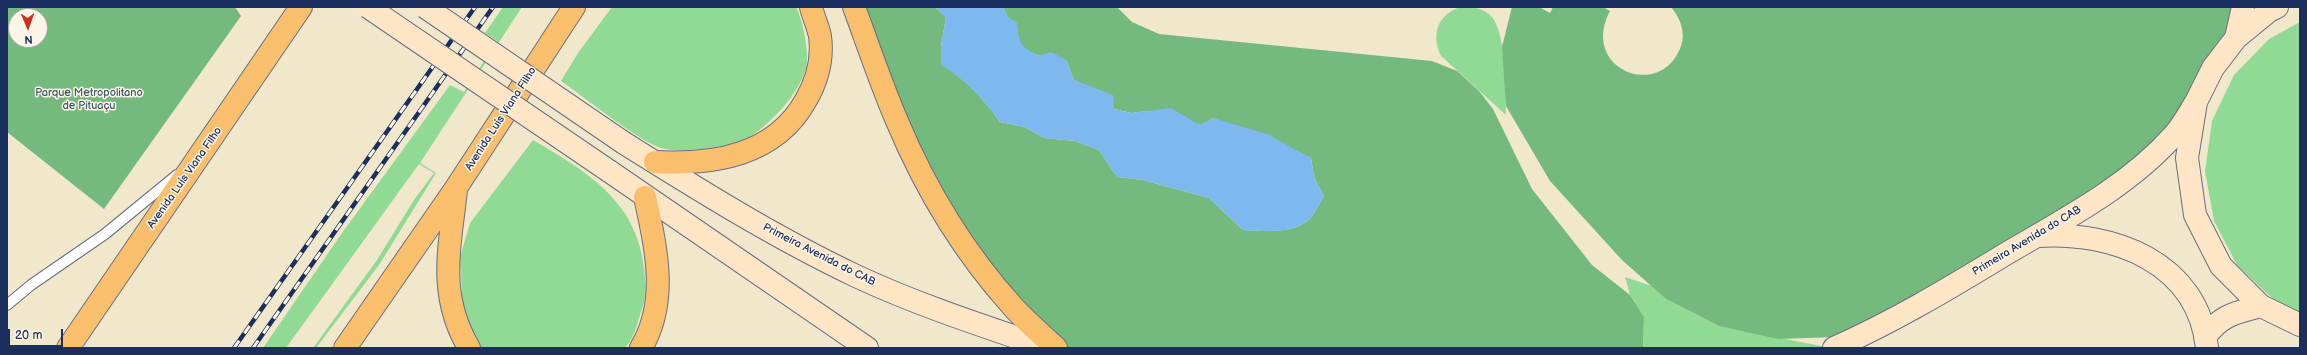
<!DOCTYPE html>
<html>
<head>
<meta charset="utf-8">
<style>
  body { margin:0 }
  #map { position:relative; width:2307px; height:355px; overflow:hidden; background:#f1e7cb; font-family:"Balsamiq Sans",sans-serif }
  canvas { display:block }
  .frame { position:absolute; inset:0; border:8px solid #1b2f5e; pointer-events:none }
  .north { position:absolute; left:8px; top:8px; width:40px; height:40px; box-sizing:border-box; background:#fcf5e5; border:1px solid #a2a6af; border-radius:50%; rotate:178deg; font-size:11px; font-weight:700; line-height:16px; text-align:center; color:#1b2f5e }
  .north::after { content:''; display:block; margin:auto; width:14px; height:18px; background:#c8321e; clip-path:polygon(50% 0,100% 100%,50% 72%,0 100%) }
  .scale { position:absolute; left:8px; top:329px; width:55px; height:18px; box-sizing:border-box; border:2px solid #1b2f5e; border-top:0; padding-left:5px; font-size:12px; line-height:14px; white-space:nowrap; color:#1b2f5e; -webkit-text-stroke:3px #fcf5e5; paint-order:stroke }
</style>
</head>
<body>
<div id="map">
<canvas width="2307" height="355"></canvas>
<div class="frame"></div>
<div class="north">N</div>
<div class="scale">20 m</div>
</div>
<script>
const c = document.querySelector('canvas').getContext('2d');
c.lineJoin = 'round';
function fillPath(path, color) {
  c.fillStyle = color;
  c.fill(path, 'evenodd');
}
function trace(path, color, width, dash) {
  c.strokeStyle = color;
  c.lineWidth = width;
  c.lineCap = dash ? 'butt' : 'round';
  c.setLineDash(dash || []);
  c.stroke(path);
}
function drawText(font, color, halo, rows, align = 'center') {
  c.font = font + ' "Balsamiq Sans",sans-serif';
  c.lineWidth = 3;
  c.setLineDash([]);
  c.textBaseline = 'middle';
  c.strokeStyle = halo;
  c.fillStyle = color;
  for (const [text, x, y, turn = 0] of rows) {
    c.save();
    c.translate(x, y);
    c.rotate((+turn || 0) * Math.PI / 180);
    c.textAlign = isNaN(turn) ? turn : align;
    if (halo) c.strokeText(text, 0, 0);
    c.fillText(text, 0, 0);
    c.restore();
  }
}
fillPath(new Path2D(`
  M503,7H522L420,163L436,173L379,265L316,348H313L377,260L414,200L434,173L419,164L286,348H263L342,233L450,85L464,92L497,41L485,33Z
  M612,7H796C803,20 810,55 806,69C797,95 776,118 754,134C736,147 686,153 665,149C643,145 583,96 561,81L578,53Z
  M1460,7C1471,7 1480,7 1489,14C1507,28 1506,93 1506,115L1441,56C1431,35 1437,15 1460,7Z
  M2300,22V313L2274,300L2237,265L2214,221L2205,171L2212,121L2234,75L2269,39Z
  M533,140C586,171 637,201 644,268C646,286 647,295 641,312C637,325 634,338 625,348H482L463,314L460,257L470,223Z
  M1625,277L1652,286L1666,299L1719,326L1831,348H1643L1644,317L1630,295Z`), '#91da95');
fillPath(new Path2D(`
  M7,7H235L241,16L104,209L7,132ZM16,16H40V40H16Z
  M854,7H937L936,8L946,17L941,46V64C966,80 983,98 1000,122L1025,127L1044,138L1075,141L1099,150L1117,177L1143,180L1209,198L1243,230C1264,231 1299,235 1313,215C1317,209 1320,202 1324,196L1314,177L1311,158L1213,118L1201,125L1148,111L1131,113L1114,109L1088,86L1074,80L1066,60C1050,58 1025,57 1018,39C1017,35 1017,28 1017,23L1008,18L1003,7H1117L1132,22L1159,34L1432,61L1457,71L1479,91L1493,109L1532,189L1592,265L1630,295L1644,317L1643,348H1056L968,251Z
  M1512,7H1539L1550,13L1553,7H1603L1610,11C1579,69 1661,102 1681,46C1686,32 1680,18 1671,7H2243L2196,102L2098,198L1837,337L1778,339L1719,326L1666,299L1622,260L1550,181L1506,106L1502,47Z`), '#74ba7e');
fillPath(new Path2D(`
  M937,7H1003L1008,17L1017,23C1019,44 1021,47 1039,56L1051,52L1066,60L1074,80L1113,95L1114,109L1131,113L1171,108L1200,125L1213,118L1267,134L1311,158L1314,177L1324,196C1320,202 1317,209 1313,215C1299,235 1264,231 1243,230L1209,198L1143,180L1117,177L1099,150L1075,141L1044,138L1025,127L1000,122C983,98 966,80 941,65V46L946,17L936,8Z`), '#7fb7ef');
const lane = new Path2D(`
  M7,305L31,285L105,234L177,175`);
const secondary = new Path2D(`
  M2277,7L2269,11L2236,38L2213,68L2196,102L2187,158L2195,215L2221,266L2261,306L2300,325
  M2236,38L2243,7
  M624,143C699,190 776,238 856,276C918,305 983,326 1048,348
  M609,171L867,348
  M2037,236C2113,231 2198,262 2207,348
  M2205,337C2222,314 2236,313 2261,306
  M1834,348C1893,322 1948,289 2004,255C2063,220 2128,187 2174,135C2183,125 2189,113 2196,102`);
const highway = new Path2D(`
  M854,7C868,45 881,84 897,121C925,188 965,254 1014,308C1027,322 1042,335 1056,348
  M655,162C713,165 775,156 806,100C817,81 823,58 820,36C818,26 813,16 811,7
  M456,190C450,248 437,293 469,348
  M68,348L301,7
  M345,348L456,188L574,7
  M641,348C669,301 656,248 645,197`);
trace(lane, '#666f84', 12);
trace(secondary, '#666f84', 24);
trace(highway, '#666f84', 24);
trace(lane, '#fff', 10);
trace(secondary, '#fde5c5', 22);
trace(highway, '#f9bf6d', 22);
const rail = new Path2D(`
  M234,348L475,7
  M253,348L493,7`);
trace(rail, '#1b2f5e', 4.5);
trace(rail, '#fcf5e5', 3, [9]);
const secondaryBridge = new Path2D(`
  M368,7L609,171
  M425,7L624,143`);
trace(secondaryBridge, '#666f84', 24, []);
trace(secondaryBridge, '#fde5c5', 22);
drawText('11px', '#385a6c', '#fcf5e5', [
  ["Parque Metropolitano",89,93],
  ["de Pituaçu",89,106]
]);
drawText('11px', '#1b2f5e', '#fcf5e5', [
  ["Avenida Luís Viana Filho",501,119,-57],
  ["Avenida Luís Viana Filho",185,178,-55],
  ["Primeira Avenida do CAB",2027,241,-31],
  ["Primeira Avenida do CAB",819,255,27]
]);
</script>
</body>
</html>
